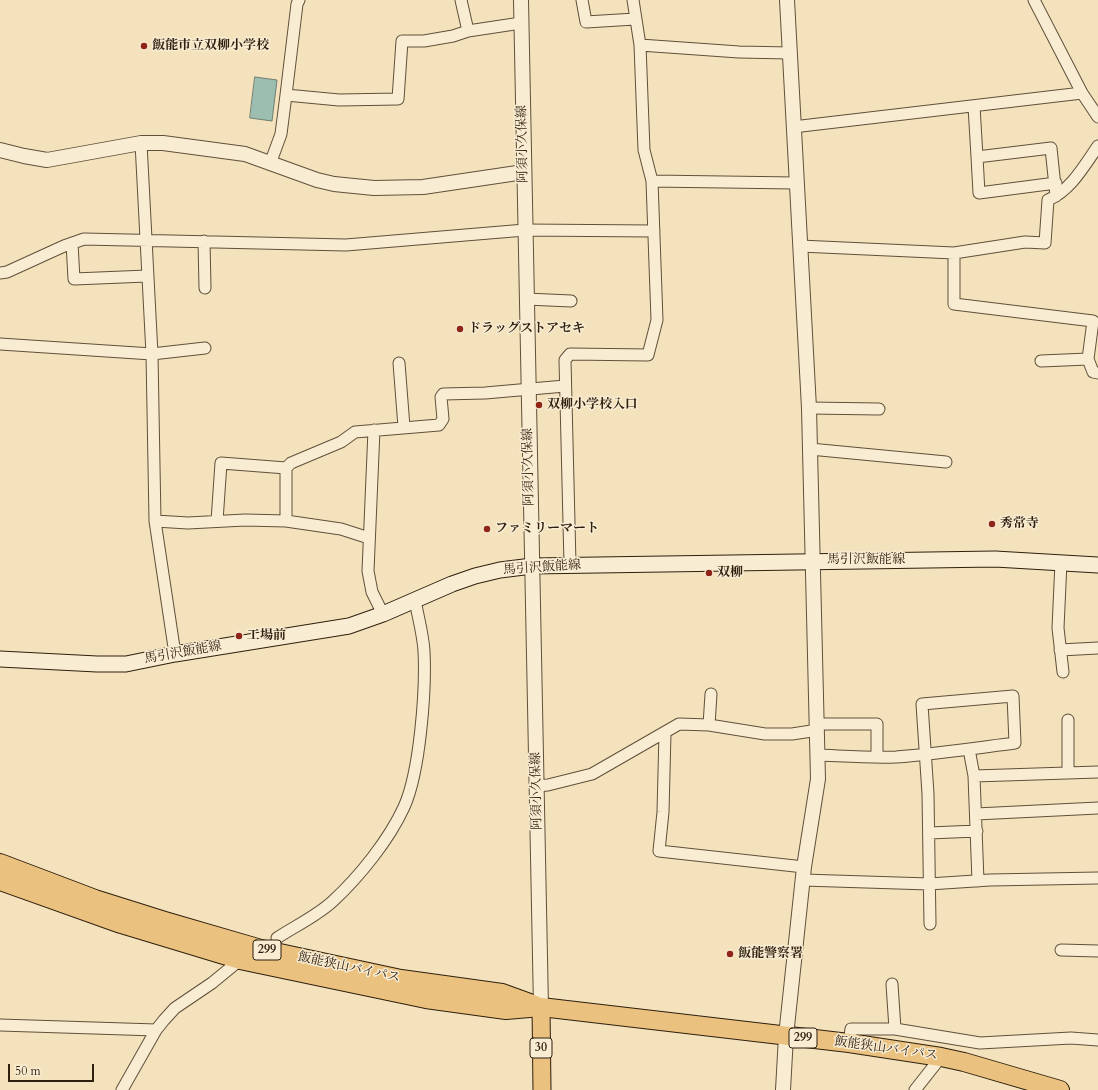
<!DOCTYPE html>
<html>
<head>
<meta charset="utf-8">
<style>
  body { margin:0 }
  #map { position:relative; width:1098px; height:1090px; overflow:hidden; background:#f4e2bc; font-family:Cardo,serif }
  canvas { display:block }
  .scale { position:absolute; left:8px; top:1064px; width:86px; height:18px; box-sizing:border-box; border:2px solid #2e1f0e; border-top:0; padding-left:5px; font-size:12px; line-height:14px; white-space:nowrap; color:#2e1f0e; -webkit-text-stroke:3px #f8ecd3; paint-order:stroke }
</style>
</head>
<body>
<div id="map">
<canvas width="1098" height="1090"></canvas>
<div class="scale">50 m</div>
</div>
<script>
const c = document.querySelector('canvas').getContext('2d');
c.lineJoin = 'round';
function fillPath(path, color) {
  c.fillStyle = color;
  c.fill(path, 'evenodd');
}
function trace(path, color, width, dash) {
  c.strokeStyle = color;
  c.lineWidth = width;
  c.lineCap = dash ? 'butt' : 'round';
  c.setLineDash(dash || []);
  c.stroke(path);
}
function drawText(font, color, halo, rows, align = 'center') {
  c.font = font + ' Cardo,"Noto Serif JP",serif';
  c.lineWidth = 3;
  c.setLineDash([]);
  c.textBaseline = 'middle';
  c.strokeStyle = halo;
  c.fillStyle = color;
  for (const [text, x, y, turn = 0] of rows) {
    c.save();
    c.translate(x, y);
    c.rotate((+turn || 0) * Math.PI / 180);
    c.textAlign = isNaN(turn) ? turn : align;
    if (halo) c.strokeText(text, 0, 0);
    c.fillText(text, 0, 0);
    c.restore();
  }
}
const water = new Path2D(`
  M255,77L277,80L272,121L250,118Z`);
fillPath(water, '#9cbeb1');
trace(water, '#707e70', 1);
const minor = new Path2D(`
  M461,0L468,31
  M582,0L586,22L635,19
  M1034,0L1082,93L1098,117
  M640,45L739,52L790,53
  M286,95L297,4L299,0
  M974,106L977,157L1051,148L1056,196
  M793,127L1082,93
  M141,143L152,354L155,521L175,654
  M977,157L979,193L1056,183
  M270,164L281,134L286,95L339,100L398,99L402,41H424L453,36L468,31L521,23
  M652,181L796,183
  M204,241L205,288
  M72,243L74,279L147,276
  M800,246L954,253L1025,242L1045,243L1048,200C1071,190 1084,166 1098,146
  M954,253V304L1093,321L1088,359L1093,372L1098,373
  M0,273L7,272L64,246L84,239L346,245L525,230L654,231
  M526,299L571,301
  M0,344L152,354L205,348
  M1041,361L1088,359
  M399,363L404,427
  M809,408L879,409
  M374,430L368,571L372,592L383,614
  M810,449L946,462
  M155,521L188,523L245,520L286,521L341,529L369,538
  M217,521L221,463L286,468L291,463L341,442L355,432L439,425L443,419L441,397L443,394L485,393L565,386
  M286,521V468
  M1061,562L1058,628L1063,672
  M570,564L565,360L570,354L648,355L657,320L652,181L644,150L640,45L633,0
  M1060,650L1098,648
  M818,724H877V756
  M709,725L711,694
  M665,733L663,812L659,851L804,867
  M969,749L974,776L978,881
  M818,755C844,756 870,758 896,757C936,754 976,748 1015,743L1013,696L922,704L928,794L930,924
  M1068,773V720
  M974,776L1098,772
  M536,786L548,785L592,774L679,724L709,725L765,734H792L818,730
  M976,814L1098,808
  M929,833L977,831
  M803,880L929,884L990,880L1098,878
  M277,938C295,926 317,916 333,901C359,877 389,840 404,807C420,772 426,690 424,651C423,634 418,617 415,600
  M1061,950L1098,951
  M892,984L895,1029
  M0,1025L156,1030
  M849,1043L851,1029H895L980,1043L1071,1038L1098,1040
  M122,1090L156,1030L164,1020L175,1008L212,983L240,960
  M915,1090L941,1057`);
const tertiary = new Path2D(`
  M521,0L541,1007
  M0,150L24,156L47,160L141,143H163L245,154L317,180L334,184L374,188L423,187L524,172
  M783,1090L786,1036L804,867L818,779L809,408L787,0`);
const secondary = new Path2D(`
  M0,659L97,664H126L175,654L349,626L383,614L452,584L475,576L500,570L532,566L995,559L1098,565`);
const primary = new Path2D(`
  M541,1007L542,1090`);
const trunk = new Path2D(`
  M0,863L95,899L165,921L261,949L401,979L502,993L535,1005
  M0,881L121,924L240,960L426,999L506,1010L541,1007L849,1043L941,1057L964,1062L1060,1090`);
trace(minor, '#60503a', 13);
trace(tertiary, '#60503a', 16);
trace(secondary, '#2e1f0e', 17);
trace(primary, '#2e1f0e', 19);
trace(trunk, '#2e1f0e', 20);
trace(minor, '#f8ecd3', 11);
trace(tertiary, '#f8ecd3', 14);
trace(secondary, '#f8ecd3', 15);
trace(primary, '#eac17e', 17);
trace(trunk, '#eac17e', 18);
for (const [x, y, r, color] of [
  [144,46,4,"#8f2418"],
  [460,329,4,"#8f2418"],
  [539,405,4,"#8f2418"],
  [992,524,4,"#8f2418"],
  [487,529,4,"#8f2418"],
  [709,573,4,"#8f2418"],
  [239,636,4,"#8f2418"],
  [730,954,4,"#8f2418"]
]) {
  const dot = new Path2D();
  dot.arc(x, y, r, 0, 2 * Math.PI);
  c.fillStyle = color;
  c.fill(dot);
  trace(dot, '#f8ecd3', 1.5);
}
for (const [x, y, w] of [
  [267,950,28],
  [803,1038,28],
  [541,1048,22]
]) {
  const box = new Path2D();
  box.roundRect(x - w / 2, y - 10, w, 20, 3);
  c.fillStyle = '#f8ecd3';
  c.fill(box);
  trace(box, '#2e1f0e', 1);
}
drawText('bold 12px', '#2e1f0e', null, [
  ["299",267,950],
  ["299",803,1038],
  ["30",541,1048]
]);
drawText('bold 13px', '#2e1f0e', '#f8ecd3', [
  ["飯能市立双柳小学校",152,46],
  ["ドラッグストアセキ",468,329],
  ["双柳小学校入口",547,405],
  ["秀常寺",1000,524],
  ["ファミリーマート",495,529],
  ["双柳",717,573],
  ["工場前",247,636],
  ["飯能警察署",738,954]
], 'left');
drawText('13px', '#2e1f0e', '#f8ecd3', [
  ["阿須小久保線",523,144,-91],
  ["阿須小久保線",529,467,-91],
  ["馬引沢飯能線",866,560],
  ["馬引沢飯能線",542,568,-4],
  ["馬引沢飯能線",183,653,-10],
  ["阿須小久保線",537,791,-91],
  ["飯能狭山バイパス",349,968,12],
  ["飯能狭山バイパス",886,1049,8]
]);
</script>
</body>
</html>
